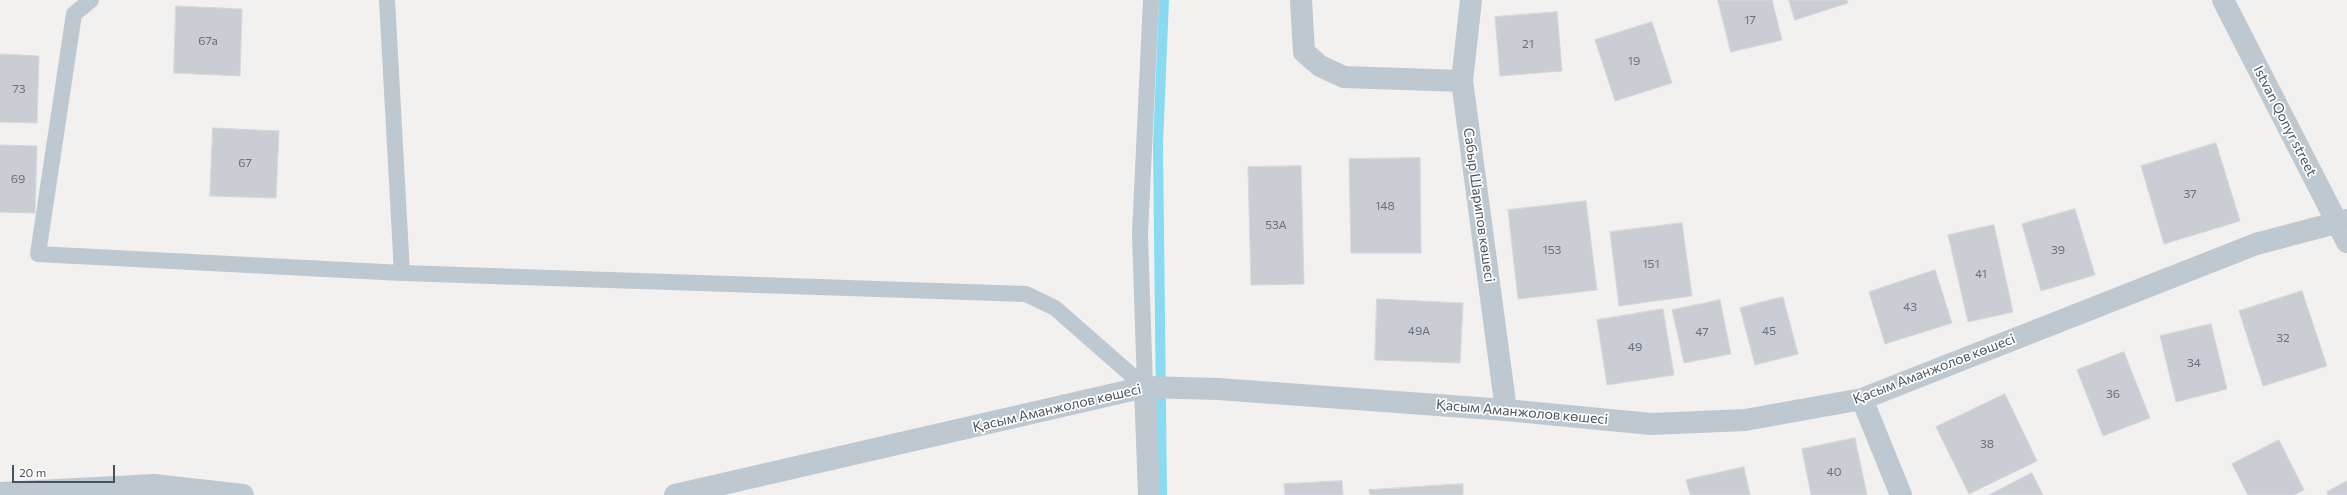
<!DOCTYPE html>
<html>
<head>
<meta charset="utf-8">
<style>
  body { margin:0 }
  #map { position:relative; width:2347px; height:495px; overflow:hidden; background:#f3f0f0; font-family:Commissioner,sans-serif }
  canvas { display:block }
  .scale { position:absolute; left:12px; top:465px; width:103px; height:18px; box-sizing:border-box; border:2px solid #47545f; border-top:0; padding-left:5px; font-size:12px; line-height:14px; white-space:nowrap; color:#47545f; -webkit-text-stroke:3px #fff; paint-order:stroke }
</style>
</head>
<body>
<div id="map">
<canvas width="2347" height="495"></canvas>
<div class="scale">20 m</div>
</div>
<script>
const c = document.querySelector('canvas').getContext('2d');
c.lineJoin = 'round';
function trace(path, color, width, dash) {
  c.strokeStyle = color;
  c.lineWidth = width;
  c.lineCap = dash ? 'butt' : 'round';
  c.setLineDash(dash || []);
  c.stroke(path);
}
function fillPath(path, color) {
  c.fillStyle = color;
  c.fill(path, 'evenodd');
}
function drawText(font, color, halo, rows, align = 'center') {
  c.font = font + ' Commissioner,sans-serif';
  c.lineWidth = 3.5;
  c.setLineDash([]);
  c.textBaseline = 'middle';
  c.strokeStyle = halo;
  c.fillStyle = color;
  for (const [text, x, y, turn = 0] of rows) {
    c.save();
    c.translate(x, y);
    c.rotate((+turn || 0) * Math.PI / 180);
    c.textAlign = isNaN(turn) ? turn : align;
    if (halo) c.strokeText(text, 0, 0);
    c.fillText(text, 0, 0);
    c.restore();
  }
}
trace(new Path2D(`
  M1162,495L1158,144L1164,0`), '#89dbf1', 10);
const building = new Path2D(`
  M1718,0H1772L1782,40L1731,52Z
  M1789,0H1847L1848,3L1795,20Z
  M176,6L242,9L240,76L174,73Z
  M1557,12L1562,71L1500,76L1495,17Z
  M1652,22L1672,83L1615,101L1595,40Z
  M0,54L39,56L37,123L0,122Z
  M213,128L279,131L276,198L210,196Z
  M2216,143L2240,221L2164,244L2141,166Z
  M0,145L37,146L35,213L0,212Z
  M1420,158L1421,253H1351L1349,159Z
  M1301,166L1304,284L1251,285L1248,167Z
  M1586,201L1597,290L1518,299L1508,210Z
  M2075,209L2095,275L2041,291L2022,224Z
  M1682,223L1692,296L1619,306L1610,232Z
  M1994,225L2013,312L1968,322L1948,235Z
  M1935,270L1952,323L1885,344L1869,292Z
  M2302,291L2327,366L2263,386L2239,311Z
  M1783,297L1798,354L1755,365L1740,308Z
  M1377,299L1463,303L1460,363L1375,360Z
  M1720,300L1731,354L1684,363L1672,310Z
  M1663,309L1674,375L1607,385L1597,320Z
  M2211,324L2227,389L2176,402L2160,336Z
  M2124,352L2150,418L2103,436L2077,370Z
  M2005,394L2037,461L1969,494L1936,427Z
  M1855,438L1867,495H1811L1802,449Z
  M2279,440L2304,490L2294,495H2248L2232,464Z
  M1744,467L1750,495H1690L1686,480Z
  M2032,473L2043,495H1989Z
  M1342,481L1343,495H1285L1284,484Z
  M2347,481V495H2328L2327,492Z
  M1463,484V495H1370L1369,490Z`);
fillPath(building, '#cacdd3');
trace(building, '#d4d7dc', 1);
trace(new Path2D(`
  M91,0L74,14L38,254L402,273L387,0
  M402,273L1026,294L1055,308L1145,387
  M1145,387L1140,234L1151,0`), '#bec8d0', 16);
trace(new Path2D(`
  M1301,0L1304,52L1320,66L1344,77L1462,81
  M1471,0L1462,81L1506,410
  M2223,0L2347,242
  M1145,387L1149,495
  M1862,399L1901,495
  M0,493L154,485L243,495
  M675,495L1145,387L1218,389L1506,410L1651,424L1745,420L1862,399L2256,244L2347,220`), '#bec8d0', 22);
drawText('12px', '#68727c', null, [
  ["17",1750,20],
  ["67а",208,41],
  ["21",1528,44],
  ["19",1634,61],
  ["73",19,89],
  ["67",245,163],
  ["69",18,179],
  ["37",2190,194],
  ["148",1385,206],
  ["53А",1276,225],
  ["153",1552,250],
  ["39",2058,250],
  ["151",1651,264],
  ["41",1981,274],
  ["43",1910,307],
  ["49А",1419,331],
  ["45",1769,331],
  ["47",1702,332],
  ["32",2283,338],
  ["49",1635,347],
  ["34",2194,363],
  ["36",2113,394],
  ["38",1987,444],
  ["40",1834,472]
]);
drawText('14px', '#47545f', '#fff', [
  ["Istvan Qonyr street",2285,121,63],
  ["Сабыр Шарипов көшесі",1479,205,82],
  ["Қасым Аманжолов көшесі",1934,369,-21],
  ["Қасым Аманжолов көшесі",1057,408,-13],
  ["Қасым Аманжолов көшесі",1522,412,5]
]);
</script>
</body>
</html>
